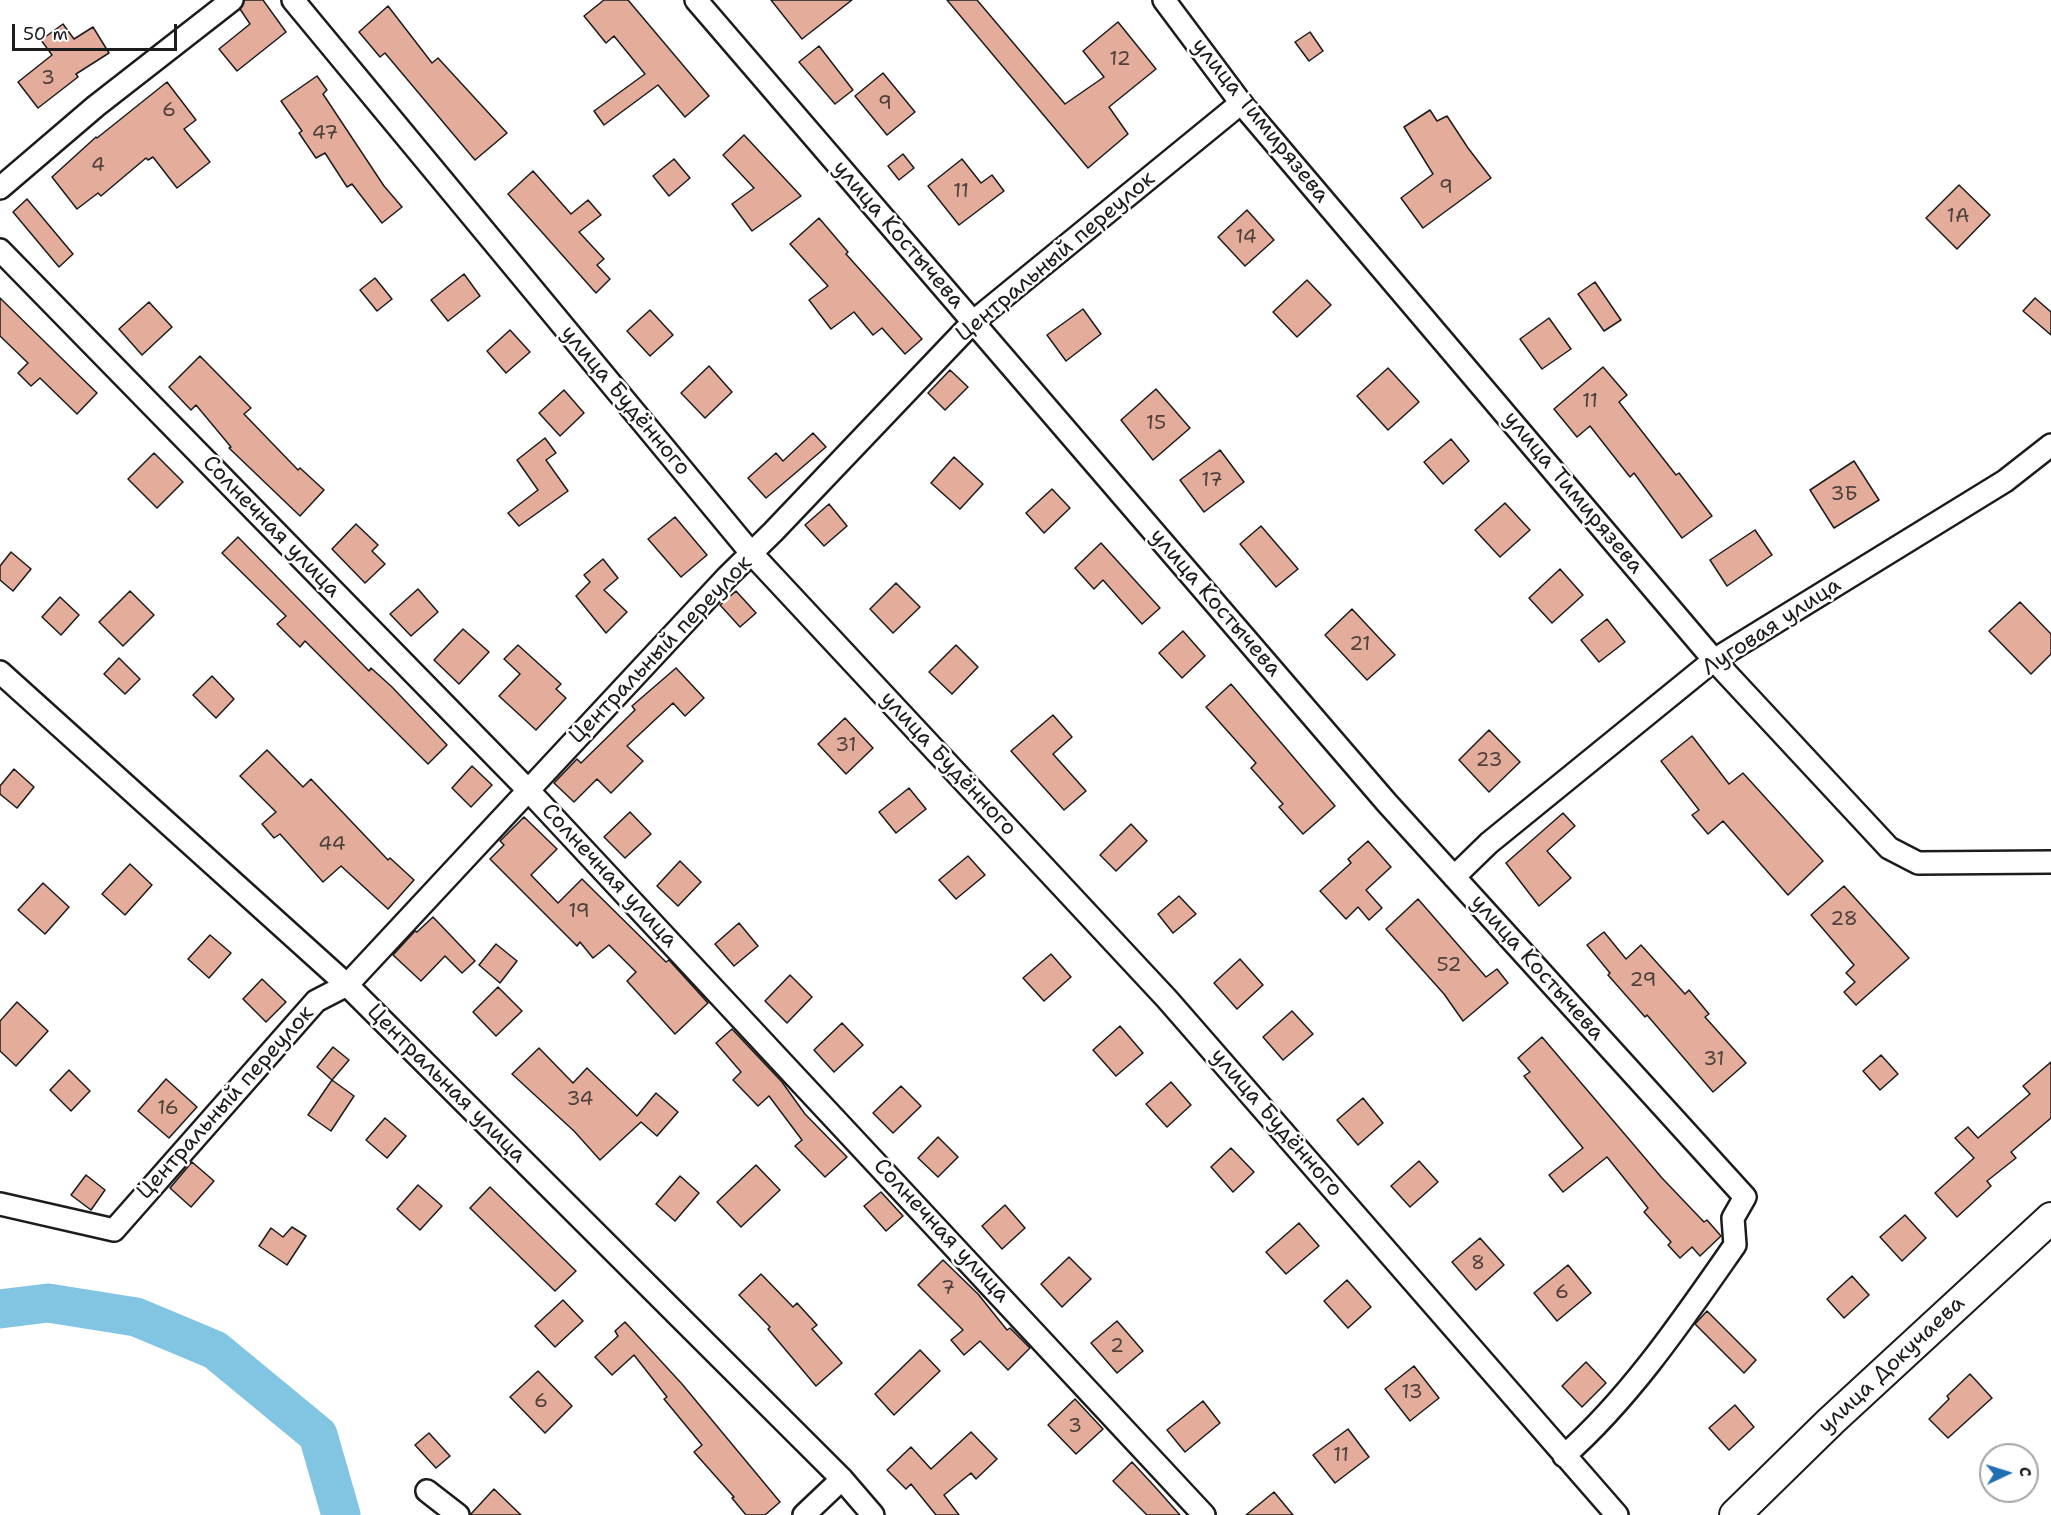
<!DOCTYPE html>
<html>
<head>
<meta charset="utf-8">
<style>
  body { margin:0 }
  #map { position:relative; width:2051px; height:1515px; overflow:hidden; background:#fff; font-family:"Shantell Sans",sans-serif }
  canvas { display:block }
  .north { position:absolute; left:1979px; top:1443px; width:60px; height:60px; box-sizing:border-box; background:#fff; border:2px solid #a4a4a4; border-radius:50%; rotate:86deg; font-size:16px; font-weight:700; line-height:24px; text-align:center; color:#1c1c1c }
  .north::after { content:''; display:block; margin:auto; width:21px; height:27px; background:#1f6fb2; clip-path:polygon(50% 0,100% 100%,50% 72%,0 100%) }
  .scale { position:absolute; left:12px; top:24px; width:165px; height:27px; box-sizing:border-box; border:3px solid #1c1c1c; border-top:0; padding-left:8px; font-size:18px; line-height:21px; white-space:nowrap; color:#1c1c1c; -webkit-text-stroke:4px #fff; paint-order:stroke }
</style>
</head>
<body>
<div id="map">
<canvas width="2051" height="1515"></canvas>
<div class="north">С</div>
<div class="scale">50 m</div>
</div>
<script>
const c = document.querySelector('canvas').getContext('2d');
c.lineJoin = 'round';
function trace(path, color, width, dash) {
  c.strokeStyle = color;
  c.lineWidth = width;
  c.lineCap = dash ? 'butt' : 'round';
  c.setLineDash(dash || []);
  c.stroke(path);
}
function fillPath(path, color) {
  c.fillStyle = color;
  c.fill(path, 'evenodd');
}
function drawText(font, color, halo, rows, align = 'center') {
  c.font = font + ' "Shantell Sans",sans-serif';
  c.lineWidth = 5;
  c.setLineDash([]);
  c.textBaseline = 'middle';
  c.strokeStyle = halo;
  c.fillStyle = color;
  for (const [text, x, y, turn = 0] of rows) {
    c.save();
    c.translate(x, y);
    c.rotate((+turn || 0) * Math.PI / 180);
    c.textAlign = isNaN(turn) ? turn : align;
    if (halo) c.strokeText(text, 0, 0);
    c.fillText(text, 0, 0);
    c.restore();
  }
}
trace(new Path2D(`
  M0,1309L48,1303L136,1317L215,1350L318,1435L341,1515`), '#82c5e3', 39);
const building = new Path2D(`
  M244,0H263L286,32L237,71L219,49L250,24L240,9Z
  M604,0H628L709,96L685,117L658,85L604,125L594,111L645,74L614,36L606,43L584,16Z
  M771,0H852L802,39Z
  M947,0H977L1065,104L1104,77L1083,51L1118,22L1156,69L1109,107L1128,134L1088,168Z
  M388,6L432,63L438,58L507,133L475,160L385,53L380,57L359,32Z
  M63,24L74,39L93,27L109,53L76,74L78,77L38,108L18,82L52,55L41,40Z
  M1310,32L1323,51L1309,61L1295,42Z
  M819,46L853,90L835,104L799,62Z
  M883,73L915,112L887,135L855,96Z
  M317,76L327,90L323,94L384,186L402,207L382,223L352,184L347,187L325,153L316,158L299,133L302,131L281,101Z
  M167,82L196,120L184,129L210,162L177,188L153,157L148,160L146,158L101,196L98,193L77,209L52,177L96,137L97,138Z
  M1430,110L1437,121L1447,116L1468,148L1491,178L1423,228L1401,198L1433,174L1404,127Z
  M744,135L801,196L752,231L732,204L754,188L723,155Z
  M903,154L914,168L899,180L888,166Z
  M674,159L690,178L669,196L653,176Z
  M962,159L981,183L992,175L1004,191L959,225L928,186Z
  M533,171L571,214L588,200L601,215L579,232L604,259L597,265L610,279L596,293L508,194Z
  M1959,185L1990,215L1957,249L1926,218Z
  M27,199L73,254L59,267L13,212Z
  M1247,210L1274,240L1245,266L1218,237Z
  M819,218L848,252L846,254L922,339L905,354L882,328L873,335L854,312L831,329L809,300L828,286L790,244Z
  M464,274L480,296L448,321L431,300Z
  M375,278L392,299L377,311L360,290Z
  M1307,280L1331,305L1297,337L1273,312Z
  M1595,282L1621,320L1604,331L1578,294Z
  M0,298L97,393L77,414L40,378L31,386L18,373L28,363L0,336Z
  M2035,298L2051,312V335L2023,311Z
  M149,302L172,327L142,355L119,329Z
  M1083,309L1101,334L1066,361L1047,335Z
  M650,310L673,335L650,356L627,331Z
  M1549,318L1571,349L1542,369L1520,339Z
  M510,330L530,352L506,373L487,351Z
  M200,356L251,408L244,414L298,470L300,468L324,490L300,516L229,448L231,447L196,405L191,410L169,387Z
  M709,366L732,392L705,418L681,393Z
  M1603,367L1627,395L1619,402L1676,475L1679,473L1712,516L1682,538L1634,473L1630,477L1590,426L1577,437L1554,409Z
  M1388,368L1419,402L1388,430L1357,396Z
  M950,370L968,387L945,410L928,393Z
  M1156,389L1190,428L1153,460L1121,420Z
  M564,390L584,413L560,436L539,413Z
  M813,433L826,447L766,498L748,478L776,453L783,461Z
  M545,438L556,453L546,460L568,491L519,526L508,513L538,490L517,460Z
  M1451,439L1469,461L1443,484L1424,462Z
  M1220,450L1244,482L1204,512L1180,480Z
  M154,453L183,482L157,508L128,479Z
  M954,457L983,484L960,509L931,483Z
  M1854,461L1879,500L1834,528L1810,490Z
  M1052,489L1070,508L1044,533L1026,513Z
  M1505,503L1530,530L1500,557L1475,530Z
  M829,504L847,526L824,546L805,525Z
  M675,517L707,555L681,577L648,539Z
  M356,524L378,545L372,551L385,564L365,583L332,549Z
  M1261,526L1298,569L1276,587L1240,544Z
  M1755,530L1772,555L1727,586L1710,560Z
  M238,537L369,671L371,668L392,687L447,745L428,764L305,641L300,647L277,624L286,616L222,553Z
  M1101,543L1160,608L1142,624L1103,580L1094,589L1075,568Z
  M11,552L31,569L13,591L0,580V566Z
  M603,559L618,578L604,590L627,612L606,633L576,596L590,582L584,575Z
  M1560,569L1583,595L1552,623L1529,598Z
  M896,583L920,607L893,633L870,609Z
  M418,589L438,612L411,636L390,614Z
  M130,591L154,615L123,646L99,622Z
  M736,591L756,613L740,627L720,605Z
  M60,597L79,615L61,635L42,617Z
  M2020,602L2051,634V654L2031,674L1989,631Z
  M1352,609L1395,655L1367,680L1325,635Z
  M1607,619L1625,642L1599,662L1581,640Z
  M463,629L489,652L459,684L434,660Z
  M1183,631L1205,656L1182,678L1159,653Z
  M518,645L561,684L556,689L566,698L536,730L499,696L520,674L504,659Z
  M956,645L978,667L952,694L929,672Z
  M119,658L140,679L125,694L104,674Z
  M676,668L704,698L685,716L673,703L627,746L643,761L611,793L597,779L574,802L554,783L577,759L581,763L635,710L632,706Z
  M212,676L234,699L216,718L193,695Z
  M1231,684L1335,806L1303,834L1279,807L1283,804L1251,768L1256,763L1206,707Z
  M1053,715L1072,737L1053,754L1086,791L1064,810L1011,751Z
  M845,718L873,748L846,774L818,744Z
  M1489,730L1520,762L1489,792L1459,760Z
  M1692,736L1729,784L1743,773L1823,861L1788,895L1723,821L1708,834L1692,815L1699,810L1661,761Z
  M267,750L303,787L311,779L388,860L390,858L414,880L388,909L341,866L323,882L280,834L274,838L262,824L276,812L240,776Z
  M472,766L492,785L471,807L452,788Z
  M14,769L34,787L17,808L0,794V786Z
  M909,788L926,809L896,833L879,812Z
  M630,812L651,834L625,858L604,837Z
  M1563,813L1575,826L1547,851L1571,878L1539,906L1506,863Z
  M524,817L557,849L531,875L558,903L582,879L666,962L669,960L708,1003L675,1034L627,981L636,972L609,945L593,958L580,942L577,946L490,859L504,845L500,841Z
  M1131,824L1147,841L1116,871L1100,855Z
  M1368,841L1391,867L1366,890L1382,908L1369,920L1358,907L1346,919L1320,891L1351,863L1348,859Z
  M968,856L985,875L956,899L939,880Z
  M680,861L701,882L678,906L657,886Z
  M130,864L152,885L125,915L102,894Z
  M43,883L69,907L45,934L18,910Z
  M1844,886L1909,958L1856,1005L1844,992L1855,982L1846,973L1854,965L1811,915Z
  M1179,896L1196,914L1173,933L1158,914Z
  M1418,899L1486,977L1497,969L1508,983L1463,1021L1444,994L1386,929Z
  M433,917L475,961L462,973L445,956L421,981L393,955L415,931L417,932Z
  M739,923L758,946L734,966L715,944Z
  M1604,932L1626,959L1641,945L1685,994L1689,990L1709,1014L1705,1017L1746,1063L1713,1092L1647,1015L1645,1017L1608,975L1610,973L1587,945Z
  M210,935L231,953L209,978L188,959Z
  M496,944L517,961L500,983L479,965Z
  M1051,954L1071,977L1044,1001L1023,978Z
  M1240,959L1263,985L1237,1009L1214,983Z
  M790,975L812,997L787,1023L765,1001Z
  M262,979L286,1002L266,1022L243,999Z
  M498,987L522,1011L496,1036L473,1012Z
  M17,1002L48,1031L16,1066L0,1051V1021Z
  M1292,1011L1313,1034L1283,1060L1263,1037Z
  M842,1023L863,1045L834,1072L814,1050Z
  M1120,1026L1143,1053L1116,1076L1093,1050Z
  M732,1029L782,1082L805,1114L847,1157L825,1177L795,1146L802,1140L769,1096L758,1106L733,1080L741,1072L716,1043Z
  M1542,1037L1662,1178L1704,1222L1707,1220L1721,1236L1700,1256L1692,1247L1680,1258L1668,1245L1671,1242L1644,1212L1648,1208L1607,1157L1563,1192L1549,1175L1583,1148L1524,1076L1530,1072L1518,1058Z
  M333,1047L349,1060L332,1080L317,1067Z
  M539,1048L573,1083L587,1068L637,1116L656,1093L678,1112L657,1136L641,1122L600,1160L574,1131L512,1074Z
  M1881,1055L1898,1074L1880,1090L1863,1071Z
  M2051,1062V1118L2011,1152L2016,1158L1987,1181L1991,1186L1957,1217L1935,1193L1974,1158L1955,1138L1968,1127L1978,1138L2030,1094L2023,1086Z
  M69,1070L90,1091L71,1111L50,1090Z
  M166,1079L197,1107L169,1138L138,1111Z
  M332,1080L354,1096L331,1131L308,1115Z
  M1171,1082L1191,1105L1167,1127L1146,1104Z
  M901,1086L921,1106L893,1133L873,1113Z
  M1363,1098L1383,1123L1358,1145L1337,1120Z
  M385,1118L406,1136L387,1158L366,1140Z
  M938,1137L958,1157L938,1177L918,1158Z
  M1231,1148L1254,1172L1233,1192L1211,1167Z
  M1419,1161L1438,1182L1410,1207L1391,1186Z
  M192,1162L214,1181L191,1207L170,1188Z
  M756,1165L780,1190L741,1227L717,1202Z
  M86,1175L105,1190L91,1210L71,1195Z
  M680,1176L699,1193L675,1221L656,1204Z
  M418,1185L442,1206L420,1230L397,1209Z
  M490,1187L576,1271L555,1291L470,1208Z
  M881,1192L903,1216L886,1231L864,1206Z
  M1005,1205L1025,1228L1002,1249L982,1226Z
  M1905,1215L1926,1238L1902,1261L1880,1237Z
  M1299,1223L1319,1246L1286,1274L1266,1252Z
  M292,1227L306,1236L287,1265L259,1246L271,1228L283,1237Z
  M1480,1238L1504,1265L1476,1290L1452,1262Z
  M1069,1257L1091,1279L1062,1307L1041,1284Z
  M943,1260L978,1294L1007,1330L1010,1328L1030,1348L1008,1370L980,1341L964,1355L951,1340L963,1330L918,1285Z
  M1568,1265L1591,1293L1557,1321L1534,1293Z
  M761,1274L793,1307L797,1303L817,1325L812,1329L842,1363L816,1386L768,1329L770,1327L739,1295Z
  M1852,1276L1869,1295L1844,1318L1827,1299Z
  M1347,1280L1371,1307L1348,1328L1324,1301Z
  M563,1300L583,1321L555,1347L535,1326Z
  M1707,1311L1756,1360L1744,1373L1695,1324Z
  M1117,1321L1143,1351L1117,1373L1091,1343Z
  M625,1322L682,1384L780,1502L765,1515H746L732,1498L734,1497L694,1452L702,1445L664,1399L667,1397L634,1355L612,1375L595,1357L618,1336L615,1331Z
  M920,1350L940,1371L894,1415L875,1394Z
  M1586,1362L1606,1383L1582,1407L1562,1386Z
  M1414,1366L1439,1398L1410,1421L1385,1389Z
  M538,1371L572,1406L545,1433L510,1397Z
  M1970,1374L1992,1398L1948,1438L1929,1419L1949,1399L1947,1396Z
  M1075,1399L1103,1429L1076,1454L1048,1425Z
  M1203,1401L1220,1423L1185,1452L1167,1430Z
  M1735,1405L1754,1427L1729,1450L1709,1428Z
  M1348,1429L1369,1457L1335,1483L1313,1455Z
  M971,1432L997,1459L976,1479L971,1473L944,1495L959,1515H936L911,1484L906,1489L887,1470L911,1447L931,1469Z
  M429,1433L450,1456L436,1468L415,1445Z
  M1132,1462L1156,1488L1180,1515H1147L1113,1481Z
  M494,1489L521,1515H470Z
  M1274,1492L1293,1515H1246Z`);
fillPath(building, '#e4ad9b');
trace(building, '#1c1c1c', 1.5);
const street = new Path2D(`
  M293,0L752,554L1167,999L1617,1515
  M696,0L1387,803L1745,1197L1733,1218L1735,1245C1684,1318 1631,1397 1564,1456
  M1164,0L1241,103L1714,660L1889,848L1918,863L2051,862
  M0,188L96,106L232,0
  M0,250L528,790L1204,1515
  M0,672L347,985L842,1479L873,1515
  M1454,877L1489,843L1714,660L2005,481L2051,445
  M0,1204L114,1230L316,1001L347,985L727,577L773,532L973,322L1241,103
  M427,1491L458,1515
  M804,1515L842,1479`);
const secondary = new Path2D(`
  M1735,1515L1831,1421L2051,1218`);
trace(street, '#1c1c1c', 26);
trace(secondary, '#1c1c1c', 34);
trace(street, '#fff', 21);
trace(secondary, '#fff', 30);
drawText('20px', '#4e403c', null, [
  ["12",1120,60],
  ["3",48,79],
  ["9",885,104],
  ["6",169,111],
  ["47",325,134],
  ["4",98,166],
  ["9",1446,188],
  ["11",961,192],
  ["1А",1958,217],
  ["14",1246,238],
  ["11",1590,402],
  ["15",1156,424],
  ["17",1212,481],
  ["3Б",1844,495],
  ["21",1360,645],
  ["31",846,746],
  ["23",1489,761],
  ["44",332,845],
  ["19",579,912],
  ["28",1844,920],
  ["52",1449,966],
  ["29",1643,981],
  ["31",1714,1060],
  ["34",580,1100],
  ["16",168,1109],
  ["8",1478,1264],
  ["7",948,1289],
  ["6",1562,1293],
  ["2",1117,1347],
  ["13",1412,1393],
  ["6",541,1402],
  ["3",1075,1427],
  ["11",1341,1456]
]);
drawText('22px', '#1c1c1c', '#fff', [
  ["улица Тимирязева",1260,121,51],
  ["улица Костычева",898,235,49],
  ["Центральный переулок",1056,257,-40],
  ["улица Будённого",625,401,50],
  ["улица Тимирязева",1573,493,50],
  ["Солнечная улица",271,527,46],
  ["улица Костычева",1215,603,49],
  ["Луговая улица",1772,627,-33],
  ["Центральный переулок",661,650,-46],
  ["улица Будённого",948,764,47],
  ["Солнечная улица",609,876,47],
  ["улица Костычева",1537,968,48],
  ["Центральная улица",446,1084,45],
  ["Центральный переулок",226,1103,-48],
  ["улица Будённого",1276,1123,49],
  ["Солнечная улица",941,1231,47],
  ["улица Докучаева",1892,1365,-43]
]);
</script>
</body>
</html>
